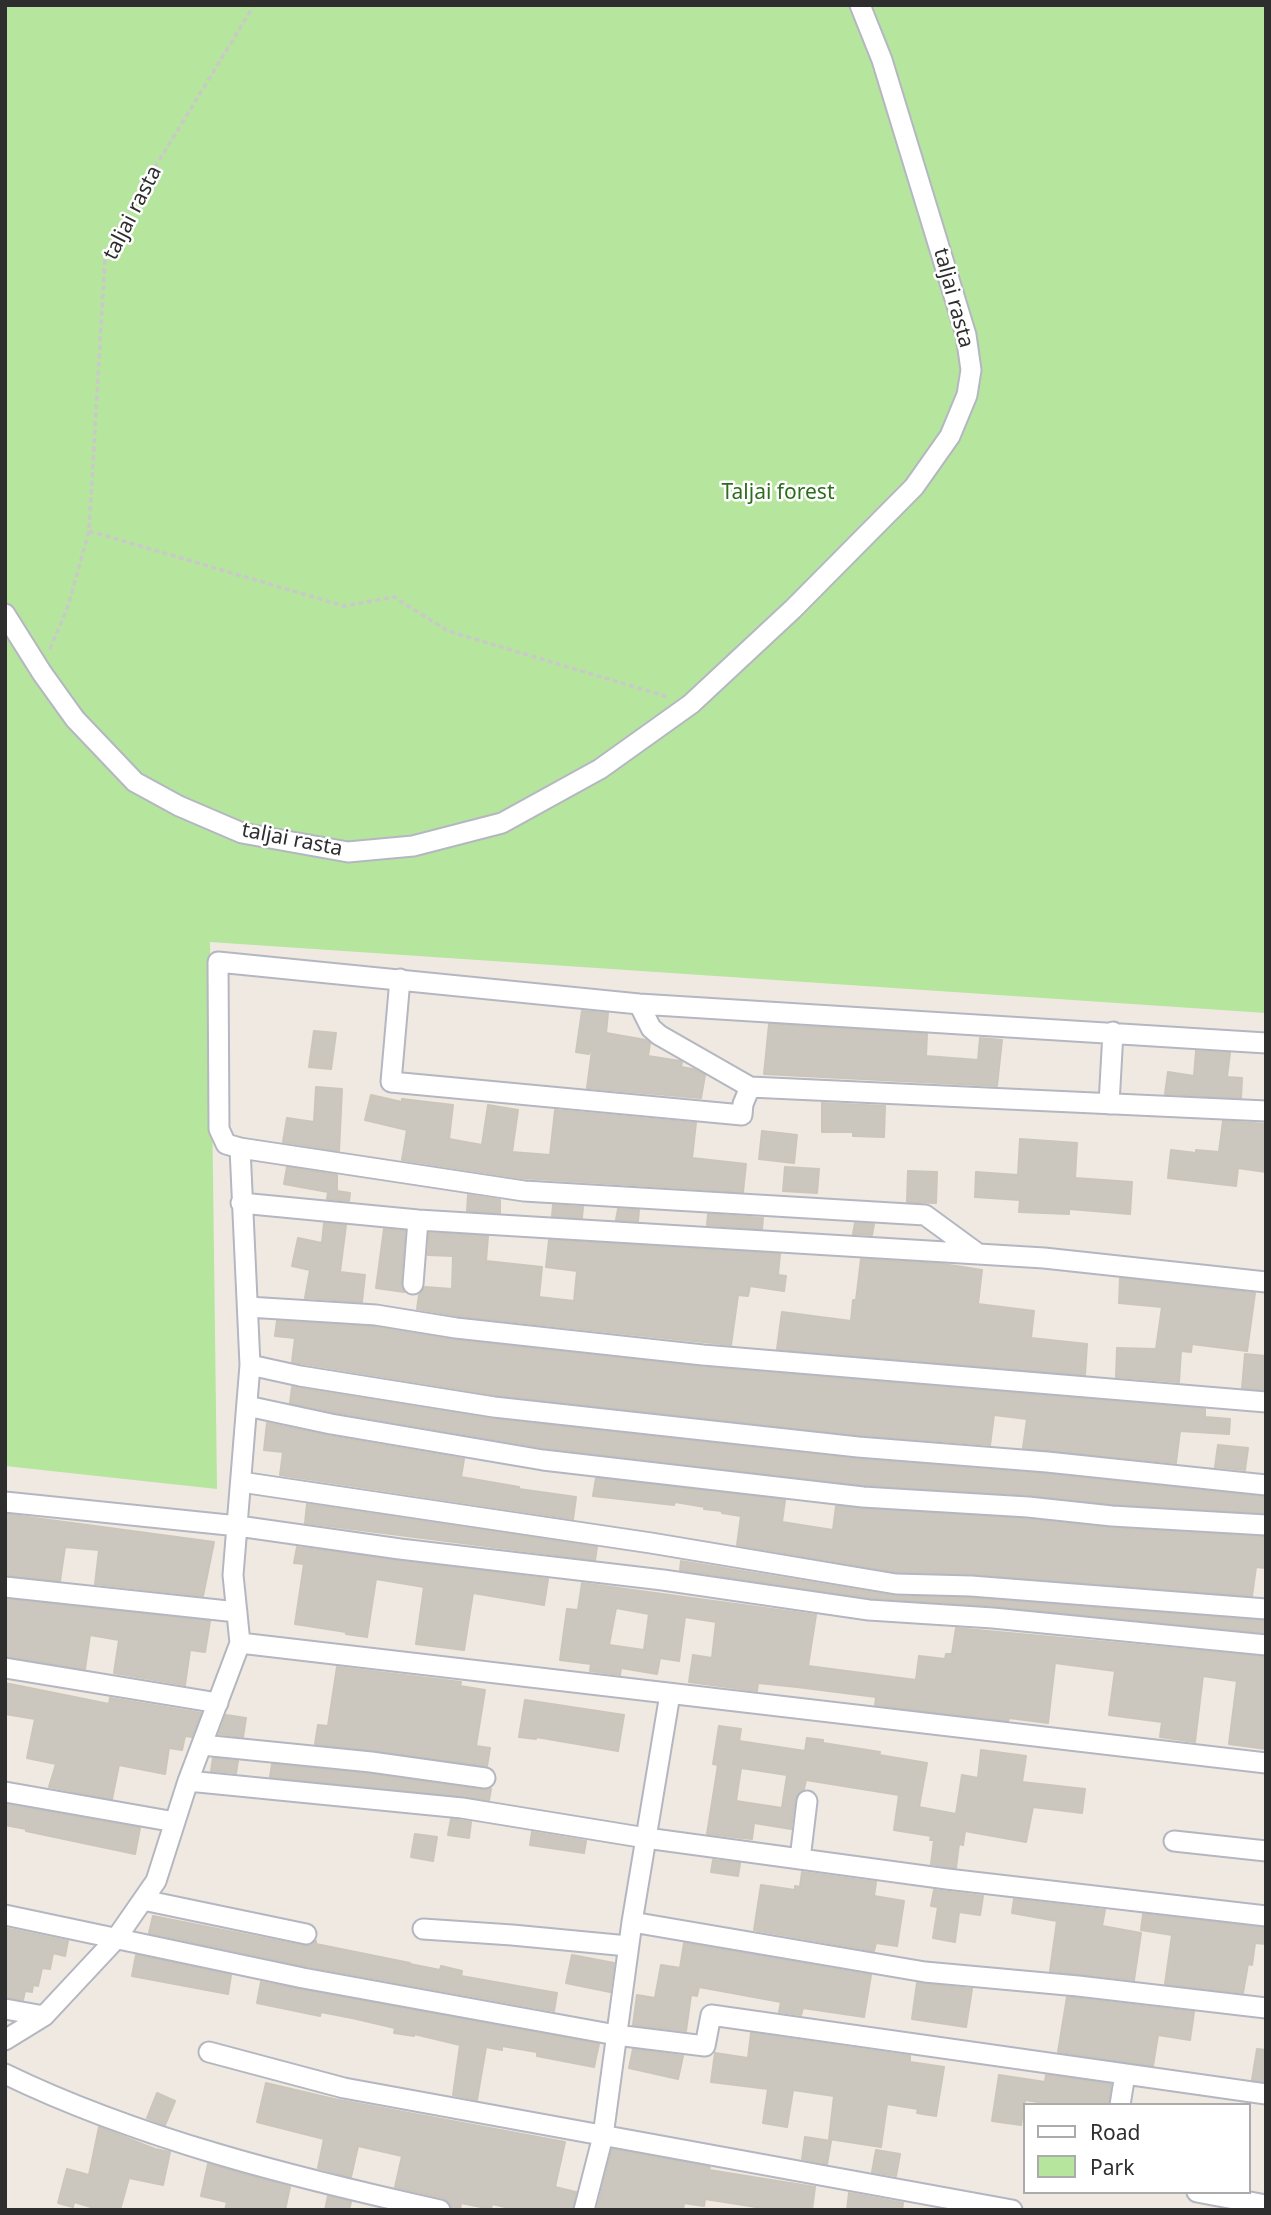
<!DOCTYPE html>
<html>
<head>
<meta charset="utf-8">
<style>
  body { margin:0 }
  #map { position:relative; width:1271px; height:2215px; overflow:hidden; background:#efe9e1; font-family:"Noto Sans",sans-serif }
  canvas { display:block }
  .frame { position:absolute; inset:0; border:7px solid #2e2e2e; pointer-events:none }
  .legend { position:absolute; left:1023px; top:2103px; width:228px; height:91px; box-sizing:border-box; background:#fff; border:2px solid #ababab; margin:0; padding:9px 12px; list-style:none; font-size:21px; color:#2e2e2e }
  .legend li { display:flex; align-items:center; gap:14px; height:35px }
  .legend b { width:35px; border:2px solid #ababab }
</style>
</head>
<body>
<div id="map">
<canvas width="1271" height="2215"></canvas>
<div class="frame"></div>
<ul class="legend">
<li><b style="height:9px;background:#fff"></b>Road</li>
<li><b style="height:19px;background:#b6e59e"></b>Park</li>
</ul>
</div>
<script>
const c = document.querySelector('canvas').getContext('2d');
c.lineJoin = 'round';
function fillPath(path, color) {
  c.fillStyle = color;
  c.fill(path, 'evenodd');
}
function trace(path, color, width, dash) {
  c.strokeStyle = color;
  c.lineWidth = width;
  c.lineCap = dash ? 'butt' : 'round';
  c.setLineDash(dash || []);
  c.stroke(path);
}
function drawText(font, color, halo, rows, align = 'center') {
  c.font = font + ' "Noto Sans",sans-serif';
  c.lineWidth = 5;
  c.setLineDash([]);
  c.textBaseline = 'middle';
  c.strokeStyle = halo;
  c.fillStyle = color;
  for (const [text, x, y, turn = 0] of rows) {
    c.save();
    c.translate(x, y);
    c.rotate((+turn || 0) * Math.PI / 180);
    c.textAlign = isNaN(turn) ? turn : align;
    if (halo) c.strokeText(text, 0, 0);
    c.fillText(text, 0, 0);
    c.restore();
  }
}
fillPath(new Path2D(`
  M5,5H1266V1013L210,942L217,1489L5,1466Z`), '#b6e59e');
const building = new Path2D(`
  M582,1011L608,1013L606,1033L646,1040L650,1043L648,1056L680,1061L682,1062L681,1067L693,1069L705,1075L701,1098L587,1088L592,1050H590L589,1054L576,1052Z
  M769,1024L927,1034L926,1056L978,1060L980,1038L1002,1040L997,1086L764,1074Z
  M314,1031L336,1033L331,1069L309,1067Z
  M1196,1051L1230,1053L1227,1077L1242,1078L1241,1098L1165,1094L1168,1072L1194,1076Z
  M316,1087L342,1089L339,1151L283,1142L287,1118L314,1122Z
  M371,1095L402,1102V1099L453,1105L449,1139L482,1145L488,1105L518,1110L512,1152L550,1155L555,1110L696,1123L692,1158L746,1164L743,1192L521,1178L402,1160L407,1130L365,1120Z
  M822,1103L885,1106L884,1137L853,1136V1132H822Z
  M1223,1121L1266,1124V1172L1238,1168L1236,1186L1168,1178L1171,1150L1196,1153V1150L1219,1152Z
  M762,1131L797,1135L794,1163L759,1159Z
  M1020,1139L1077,1143L1075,1178L1132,1182L1130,1214L1069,1209V1214L1019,1212L1020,1200L975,1197L976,1172L1018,1175Z
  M287,1167L337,1175V1191L350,1193L349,1201L327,1199L328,1192L284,1184Z
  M785,1167L819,1169L817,1193L783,1191Z
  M908,1171L937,1172L936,1203L907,1202Z
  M468,1195L500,1200V1213L467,1211Z
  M553,1205L583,1207L582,1218L552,1216Z
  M618,1209L639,1210L638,1221L616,1220Z
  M708,1214L763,1218L762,1229L707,1225Z
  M324,1223L346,1225L340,1272L365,1275L362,1302L305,1298L310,1270L292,1266L298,1238L322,1243Z
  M855,1223L874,1224L872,1235L853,1234Z
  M384,1229L405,1231L401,1283L404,1292L376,1288Z
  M429,1233L488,1236L486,1261L542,1267L539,1297L574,1301L577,1271L546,1267L549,1240L780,1254L778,1275L786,1276L784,1291L750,1286L748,1296L738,1295L731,1345L458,1316L417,1309L419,1295L425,1287L452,1289L453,1256L428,1255Z
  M861,1259L943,1264L982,1270L978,1304L1034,1311L1031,1338L1087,1344L1085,1375L777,1349L782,1312L851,1321L853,1300H856Z
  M1120,1278L1255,1293L1247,1351L1192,1344L1191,1352L1181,1351L1179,1382L1116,1377L1117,1348L1156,1349L1162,1307L1119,1303Z
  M277,1321L375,1327L455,1340L702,1367L1205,1409V1417L1230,1419L1229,1434L1180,1431L1176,1463L1023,1448L1027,1419L994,1415L990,1445L859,1435L496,1395L292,1362L295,1338L275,1336Z
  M1245,1354L1266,1356V1390L1242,1388Z
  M292,1387L493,1419L857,1459L1046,1474L1266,1497V1513L1113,1504L1029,1495L864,1485L545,1448L333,1412L290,1403Z
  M267,1423L329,1436L464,1459L461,1477L519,1487V1489L576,1497L573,1519L280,1475L283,1452L264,1450Z
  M1218,1445L1248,1448L1245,1470L1215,1467Z
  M596,1478L785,1500L782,1522L833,1530L836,1506L1027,1519L1111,1528L1266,1537V1568L1256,1567L1252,1596L972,1574L897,1572L737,1545L741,1516L722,1513V1511L704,1509L705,1507L675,1502L674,1505L593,1496Z
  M307,1504L597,1547L595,1560L305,1523Z
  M5,1514L214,1542L203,1596L95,1584L99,1550L65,1547L60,1581L5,1575Z
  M297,1547L548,1579L544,1605L473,1593L464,1650L416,1644L424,1587L376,1579L367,1637L346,1634V1632L295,1624L304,1564L294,1563Z
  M681,1561L894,1596L970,1598L1266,1621V1633L994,1606L870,1598L680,1570Z
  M582,1583L816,1615L808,1666L916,1680L919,1656L945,1659L946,1654H952L956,1628L1266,1657V1749L1229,1744L1237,1681L1203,1676L1195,1742L1160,1737L1162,1722L1109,1715L1115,1671L1055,1663L1048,1723L1009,1718L1008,1721L875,1705L876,1697L797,1687L758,1683L757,1691L689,1682L693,1655L712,1658L716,1622L685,1617L679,1661L660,1658L657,1674L621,1668L620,1675L590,1671L591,1664L560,1660L567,1609L578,1610ZM616,1608L649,1614L644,1650L609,1645Z
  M5,1599L210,1621L205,1652L190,1650L185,1685L114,1673L119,1640L90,1635L85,1669L5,1656Z
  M337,1667L461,1682L460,1686L485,1690L476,1746L490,1748L487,1766L315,1744L318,1725L328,1726Z
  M5,1683L109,1704L110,1698L201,1713L192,1737L185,1736L182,1750L169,1748L165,1774L119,1765L112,1799L49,1787L56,1764L27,1758L35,1719L5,1714Z
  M525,1700L624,1715L618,1751L536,1737V1739L519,1737Z
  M226,1715L246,1718L243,1737L219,1734Z
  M719,1726L741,1729L739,1741L805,1751L807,1738L823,1740V1743L880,1752L879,1755L927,1763L919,1807L956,1814L962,1775L978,1778L981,1750L1026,1756L1022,1782L1085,1789L1082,1813L1033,1807L1026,1842L965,1831L963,1845L959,1844L956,1868L949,1867L931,1864L934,1840H930L931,1836L894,1830L899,1795L806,1780L804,1789L798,1793L795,1799L791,1829L754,1823L752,1839L707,1834L718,1765L713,1764ZM741,1768L787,1775L782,1808L736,1801Z
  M213,1758L238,1761L236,1773L211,1771Z
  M272,1764L370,1774L483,1790L491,1789L489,1800L270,1777Z
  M5,1804L140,1828L135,1854L26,1831V1829L5,1825Z
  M451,1819L471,1822L469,1838L448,1835Z
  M532,1832L586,1841L584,1853L530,1845Z
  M415,1834L437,1837L433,1861L411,1857Z
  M713,1860L740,1863L738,1876L711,1872Z
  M802,1872L876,1882L874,1896L904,1901L897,1946L876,1943L874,1951L754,1930L761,1885L795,1890V1886L800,1887Z
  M934,1890L983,1896L980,1915L959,1912L955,1942L933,1938L938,1907L931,1906Z
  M1014,1899L1105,1910L1102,1926L1141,1933L1134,1980L1050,1971L1057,1921L1012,1913Z
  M1143,1914L1266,1928V1944L1255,1943L1252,1965L1248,1964L1243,1993L1165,1984L1172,1935L1141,1930Z
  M153,1916L304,1946L310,1945L316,1941V1944L410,1963V1964L440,1970L441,1966L462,1971L461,1976L557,1993L554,2011L305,1966L149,1933Z
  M5,1928L68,1941L65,1956L53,1953L50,1969L42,1968L38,1986L33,1985L32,1992L25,1991L23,2000L5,1997Z
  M684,1943L871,1975L864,2017L803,2008L801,2015L779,2012L781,2002L699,1987L697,1996L691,1995L686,2031L633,2025L637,1995L655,1998L661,1965L680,1968Z
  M136,1955L231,1975L228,1994L132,1976Z
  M572,1955L614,1963L610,1992L566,1983Z
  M261,1982L599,2044L594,2067L537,2056V2052L502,2046V2050L486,2047L477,2100L453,2095L460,2045L414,2034V2036L394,2033L395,2028L352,2018L321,2012L320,2016L257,2003Z
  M917,1983L972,1989L966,2027L912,2019Z
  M1067,1997L1194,2012L1190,2040L1158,2035L1153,2066L1058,2052Z
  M751,2033L910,2056V2062L944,2067L936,2116L917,2113L918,2109L887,2104L881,2147L829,2139L834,2096L793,2090L787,2127L763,2123L768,2089L711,2082L715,2053L748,2058Z
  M633,2049L683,2056L678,2079L629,2068Z
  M1257,2049L1266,2050V2082L1252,2080Z
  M999,2075L1045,2082L1046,2075L1111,2084L1108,2105H1057L1025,2100L1021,2125L992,2121Z
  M266,2083L334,2099L565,2142L555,2187L576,2192L572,2210H518L492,2204L491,2209L461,2203L460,2210H452L449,2202L443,2198L395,2187L402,2156L358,2146L351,2177L318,2168L324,2139L257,2122Z
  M157,2093L175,2101L165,2125L147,2118Z
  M99,2127L155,2149L170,2152L163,2185L129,2178L120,2210H101L74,2202L73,2207L58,2203L67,2169L89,2175Z
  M805,2137L831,2141L827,2164L802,2159Z
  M612,2149L710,2167L709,2170L815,2187L812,2210H756V2207L705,2199L704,2206L684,2203L683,2210H597Z
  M876,2150L900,2154L896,2176L872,2172Z
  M208,2164L290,2187L285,2210H225L227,2202L201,2196Z
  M849,2193L903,2203L902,2210H847Z
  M328,2196L351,2202L349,2210H325Z`);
fillPath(building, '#cbc7bf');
trace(building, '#cbc5ba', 2);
const street = new Path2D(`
  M5,614L42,673L75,719L135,782L179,806L242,833L348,852L413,846L502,823L600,769L691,704L793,609L914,487L950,436L967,395L971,370L966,335L882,60L860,5
  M400,979L391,1082L742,1115L743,1104L750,1087
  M639,1004L651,1028L659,1035L750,1087L1266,1111
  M1109,1104L1113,1032
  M240,1148L226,1144L219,1129L218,962L639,1004L1266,1043
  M241,1203L418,1220L1044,1258L1266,1282
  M413,1284L418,1220
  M248,1307L376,1315L456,1328L703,1355L1266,1402
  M250,1365L300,1376L494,1407L858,1447L1047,1462L1266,1485
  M247,1406L331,1424L543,1460L863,1497L1028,1507L1112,1516L1266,1525
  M241,1482L651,1543L896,1584L971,1586L1266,1609
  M5,1502L238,1526L400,1549L663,1580L869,1610L993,1618L1266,1645
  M5,1587L237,1612
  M240,1643L1266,1763
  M5,1668L218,1703
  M202,1745L371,1762L485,1778
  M188,1781L462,1808L646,1838L947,1879L1266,1916
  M5,1792L175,1822
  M1174,1841L1266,1851
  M800,1859L807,1801
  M143,1900L306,1934
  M5,1915L303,1978L616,2035L705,2046L711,2015L1266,2094
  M632,1922L925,1972L1078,1986L1266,2008
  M423,1929L512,1935L628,1946
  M5,2009L44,2016
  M5,2040L44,2016L115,1940L156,1881L188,1781L240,1643L233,1575L250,1365L240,1148L524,1191L925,1215L977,1253
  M209,2052L344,2088L1012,2210
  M5,2074C139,2139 296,2178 440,2210
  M1120,2105L1125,2074
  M1197,2192L1266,2205
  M584,2210L603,2136L632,1922L670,1694`);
trace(street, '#b4b7c1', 23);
trace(new Path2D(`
  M89,531L344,606L394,597L448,631L668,697
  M50,649L68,606L89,531L105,258L132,205L254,5`), '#c9c9c9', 3.5, [5, 3.5]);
trace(street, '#fff', 19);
drawText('21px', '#2e2e2e', '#fff', [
  ["taljai rasta",133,213,-63],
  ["taljai rasta",953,298,75],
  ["taljai rasta",292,840,11]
]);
drawText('21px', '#2c6e1b', '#fff', [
  ["Taljai forest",778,493]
]);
</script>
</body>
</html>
